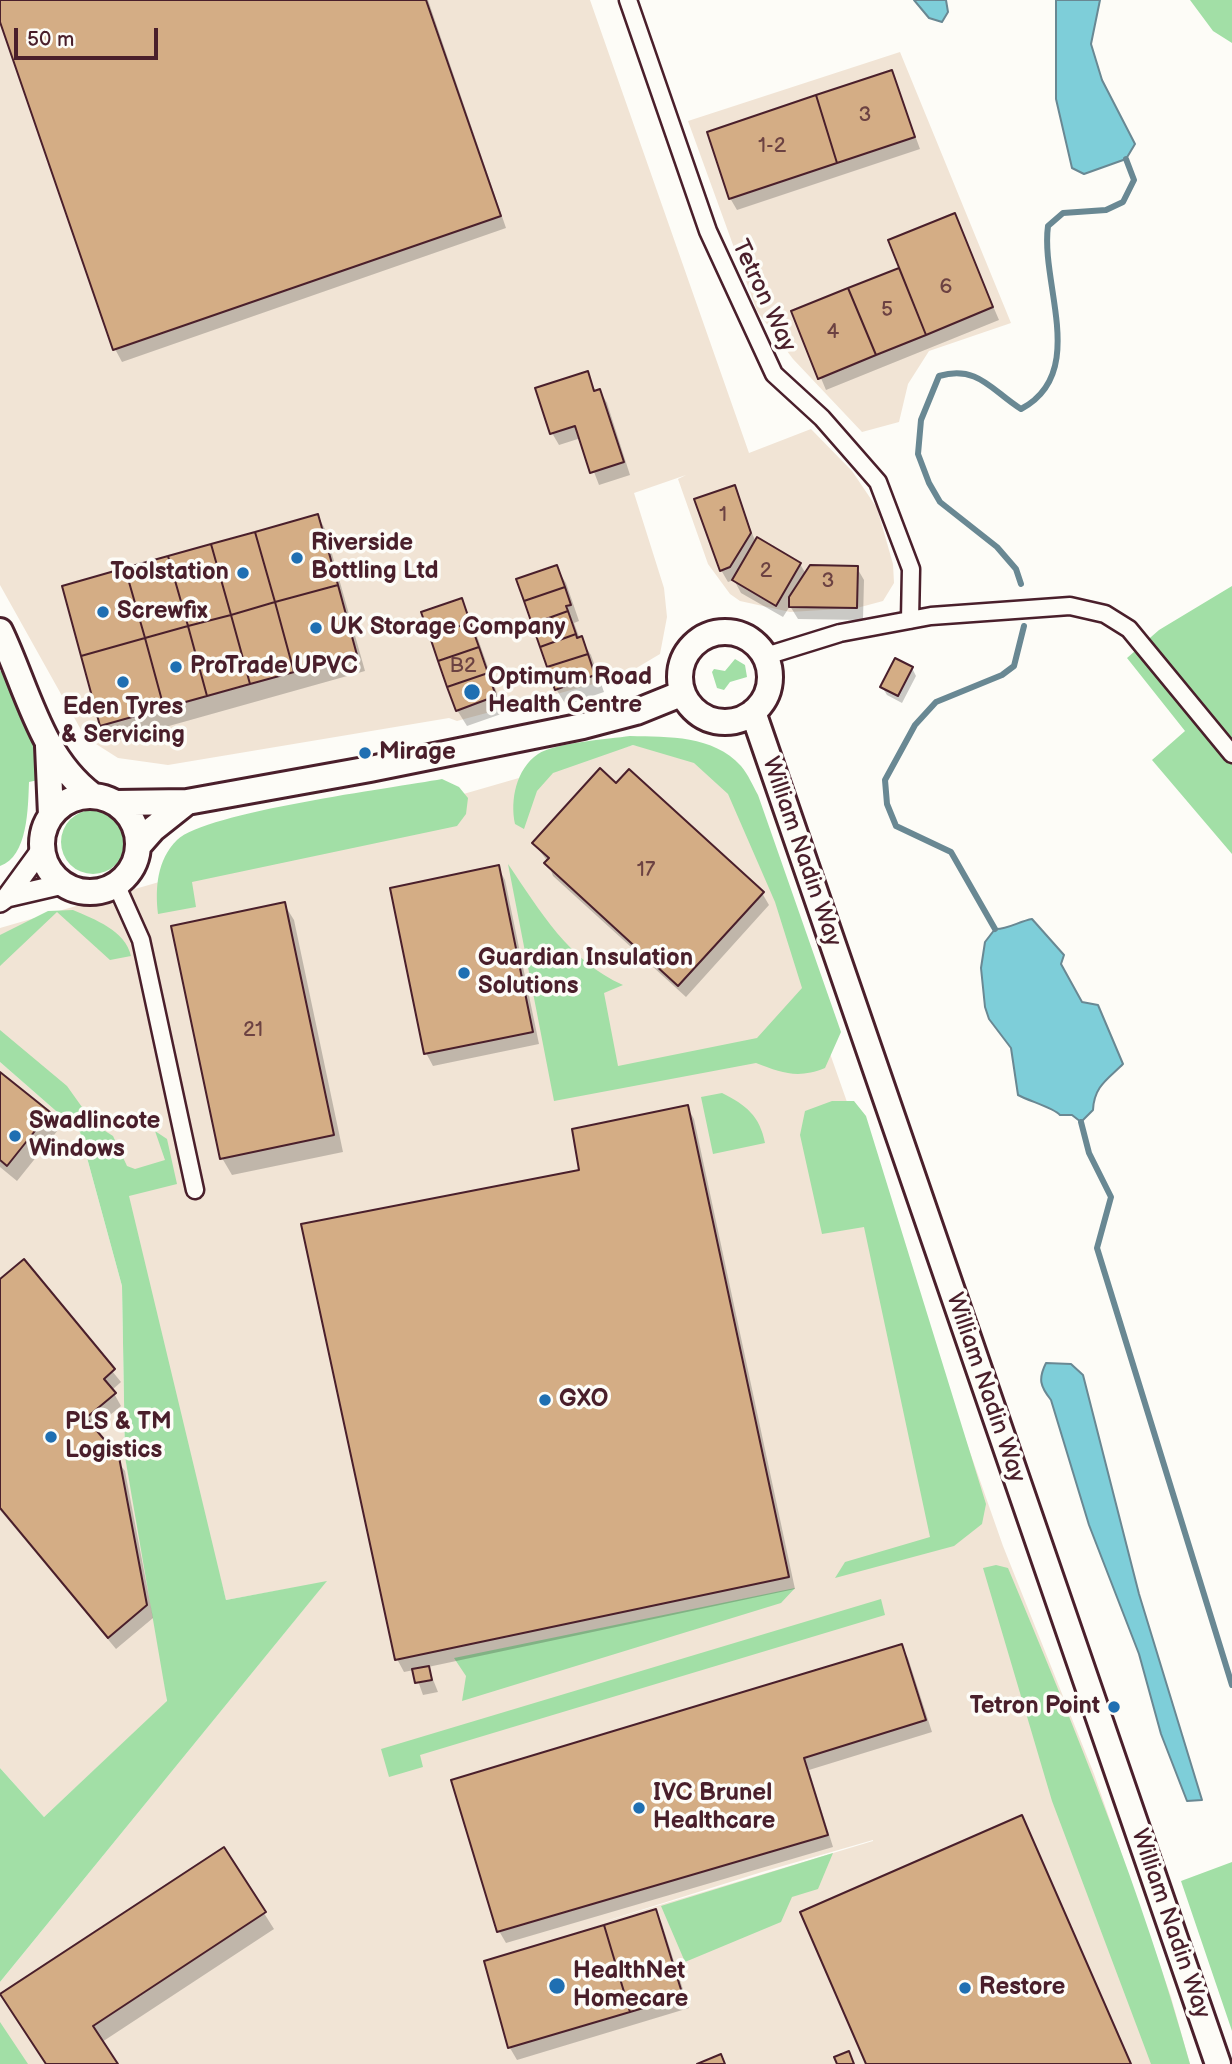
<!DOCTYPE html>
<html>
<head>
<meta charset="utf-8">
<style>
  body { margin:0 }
  #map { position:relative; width:1232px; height:2064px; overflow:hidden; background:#fdfcf7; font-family:"Balsamiq Sans",sans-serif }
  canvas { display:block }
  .scale { position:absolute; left:14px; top:28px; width:144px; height:32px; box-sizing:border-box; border:4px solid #4a1f2b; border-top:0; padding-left:9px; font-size:21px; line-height:24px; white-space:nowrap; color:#4a1f2b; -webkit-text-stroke:5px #fdfcf7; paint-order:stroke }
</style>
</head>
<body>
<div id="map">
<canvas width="1232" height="2064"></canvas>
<div class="scale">50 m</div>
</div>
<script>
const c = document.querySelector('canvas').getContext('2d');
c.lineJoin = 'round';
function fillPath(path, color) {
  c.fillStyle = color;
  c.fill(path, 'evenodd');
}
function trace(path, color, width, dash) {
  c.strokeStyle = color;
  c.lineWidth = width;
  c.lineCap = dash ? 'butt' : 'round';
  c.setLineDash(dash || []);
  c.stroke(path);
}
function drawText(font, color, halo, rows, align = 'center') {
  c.font = font + ' "Balsamiq Sans",sans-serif';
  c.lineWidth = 7;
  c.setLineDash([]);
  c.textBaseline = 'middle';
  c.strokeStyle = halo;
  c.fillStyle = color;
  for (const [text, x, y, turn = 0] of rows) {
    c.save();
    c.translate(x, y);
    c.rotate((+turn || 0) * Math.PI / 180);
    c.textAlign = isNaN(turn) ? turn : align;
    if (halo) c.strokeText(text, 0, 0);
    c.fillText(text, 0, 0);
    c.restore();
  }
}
fillPath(new Path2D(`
  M0,0H590L749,453L811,429L852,471L877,508L893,564L894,583L883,601L857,608L790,612L740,601L730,594L708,564L678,479L686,475L634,493L664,588L667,617L660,654L623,676L457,721L449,718L168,765L118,758L85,737L0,585Z
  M900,52L1011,323L929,351L908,384L899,422L862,432L793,359L757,311L688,121Z
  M633,745L697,753L736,786L1003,1546L1094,1774L1171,1997L1190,2064H0V1982L326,1582L226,1600L101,1133L0,1034V928ZM873,1840V1841L590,1926L762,1872Z
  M0,1062L80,1132L122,1286L125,1457L156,1619L167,1702L44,1817L0,1768Z`), '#f1e4d5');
fillPath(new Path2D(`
  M1190,0H1232V43L1213,31Z
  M1232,586V854L1152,760L1185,731L1127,658L1159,630Z
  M735,659L745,665L747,677L730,682L724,690L717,688L712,672L714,669L725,671Z
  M0,671L5,672C26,707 35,740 38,780L29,782C28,807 28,857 0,866Z
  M630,736C669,737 713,735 741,766C748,774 753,786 758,795L841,1032L825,1068C798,1079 782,1073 756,1063L554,1101L508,864C540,911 569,961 623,985L604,993L618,1066L757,1038L802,988L775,902L728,794L694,763L633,745L553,773L537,791L524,829L515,824C510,800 516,769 538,754C554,743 609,739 630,736Z
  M442,779L459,787L468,798L466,814L457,826L192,882L196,907L158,914C155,888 157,860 177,840C206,812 393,788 442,779Z
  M61 842a32 32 0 1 1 64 0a32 32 0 1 1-64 0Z
  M73,910C94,919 126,931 131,956L110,960L57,912L0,966V935L48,911Z
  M0,1030L67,1086L94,1124L113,1136L127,1166L135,1169L165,1160L155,1131L167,1139L177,1184L129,1196L226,1600L327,1581L0,1982V1768L44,1817L167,1701L125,1457L122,1286L80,1132L0,1062Z
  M722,1093C746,1105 760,1116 765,1143L713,1154L701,1097Z
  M832,1101H854L866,1116L986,1504L982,1524L954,1546L835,1578L845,1562L930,1537L864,1227L822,1234L800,1135L805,1111Z
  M996,1565L1008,1568C1076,1731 1143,1894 1190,2064H1151L1052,1801L983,1568Z
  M795,1588L781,1603L462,1701L466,1676L454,1658Z
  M881,1599L885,1615L420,1755L423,1767L389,1777L381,1749Z
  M833,1853L818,1889L792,1897L781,1922L685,1962L661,1906Z
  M1232,1862V2031L1181,1881Z
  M0,2022L28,2064H0Z`), '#a2dfa6');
const water = new Path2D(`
  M914,0H946L948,12L942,22L929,18Z
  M1056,0H1100L1091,44L1102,80L1135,144L1126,159L1084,174L1072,168L1056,99Z
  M1032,919L1064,955L1061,964L1082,1002L1098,1005L1123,1064C1108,1079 1094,1086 1093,1110L1081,1122L1072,1115H1060C1054,1108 1029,1101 1018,1095L1011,1048L989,1019L985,1007L981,968L985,942L995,929C1006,930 1020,921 1032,919Z
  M1046,1363L1071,1364L1083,1375L1139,1594L1202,1800L1187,1801L1161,1734L1139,1654L1089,1525L1051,1400C1040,1386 1038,1379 1046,1363Z`);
fillPath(water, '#7eced9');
trace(water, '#698893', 2);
fillPath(new Path2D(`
  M0,0H428L506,228L122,362L115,349L0,16Z
  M892,72L920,149L737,210L730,198Z
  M954,215L999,320L826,390L793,312L901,269Z
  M587,373L596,392L600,391L607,403L630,475L599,485L581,438L559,445L552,433Z
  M734,487L756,543L800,564L806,574L857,568L864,580L863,620L798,619L790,606L783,617L741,593L734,580L728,582L721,570Z
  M318,516L325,529L365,671L112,742L102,725Z
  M556,567L566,583L579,621L574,623L580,639L591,655L604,692L566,705L556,689Z
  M461,600L470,616L504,713L467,726L457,710Z
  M912,668L916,676L902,703L887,695L882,687Z
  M616,785L762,893L769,905L686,997L553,876L548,862L534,843Z
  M498,867L505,880L539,1044L433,1066L426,1053Z
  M284,904L294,920L343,1152L232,1175L222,1158Z
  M0,1074L49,1113L58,1130L17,1181L0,1167Z
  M687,1107L694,1119L795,1589L428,1667L438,1692L423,1695L414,1670L404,1672L397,1659L581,1171Z
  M23,1262L121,1382L112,1390L121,1406L93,1429L125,1471L153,1618L116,1649L0,1510V1281Z
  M901,1646L908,1658L932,1732L809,1770L833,1847L506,1943L499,1931Z
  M224,1850L274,1929L102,2042L116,2064H47Z
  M655,1911L662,1924L689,2008L517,2060L510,2048L486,1962Z`), '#0003');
trace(new Path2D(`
  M1021,584L1016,569L997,547L940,502L929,483L918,454L921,420L939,376C978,365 991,390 1021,409C1089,373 1040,284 1048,226L1063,213L1106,210L1123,202L1134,180L1126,159
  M995,929L951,852L896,826L887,804L885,780L915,725L936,702L1002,675L1014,666L1024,626
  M1081,1122L1089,1153L1111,1197L1097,1248L1232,1685`), '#698893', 6);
const building = new Path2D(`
  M0,0H426L501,216L113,350L0,22Z
  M892,70L915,137L837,163L816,95Z
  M816,95L837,163L729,199L707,132Z
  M955,213L993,307L926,335L888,240Z
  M899,268L926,335L876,355L848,288Z
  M848,288L876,355L818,379L791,311Z
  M588,371L594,391L600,389L624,462L590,473L575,426L550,434L535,388Z
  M735,485L751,533L730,567L720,571L694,499Z
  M318,514L338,585L275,602L255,532Z
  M255,532L275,602L231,615L211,544Z
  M757,537L801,563L776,606L732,580Z
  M211,544L231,615L188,626L168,556Z
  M168,556L188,626L145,638L125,568Z
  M557,565L565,587L524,601L516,579Z
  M810,565L858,566L857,608L789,607V597Z
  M125,568L145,638L81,656L62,586Z
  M338,585L357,655L294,672L275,602Z
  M565,587L571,605L566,606L568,611L532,624L524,601Z
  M462,598L470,622L430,637L421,612Z
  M275,602L294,672L250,684L231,615Z
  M568,611L576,634L540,647L532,624Z
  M231,615L250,684L207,696L188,626Z
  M470,622L479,647L438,661L430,637Z
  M188,626L207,696L164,708L145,638Z
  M576,634L577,638L582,636L588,654L547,667L540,647Z
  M145,638L164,708L100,726L81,656Z
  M479,647L488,673L447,687L438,661Z
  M588,654L595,675L555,690L547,667Z
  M895,658L913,667L898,696L880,687Z
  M488,673L496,696L456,711L447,687Z
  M600,768L616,783L629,769L764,892L678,986L544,863L549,858L532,843Z
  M499,865L533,1032L424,1054L390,888Z
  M285,902L334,1135L220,1159L171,926Z
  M0,1072L50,1112L7,1166L0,1160Z
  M688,1105L789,1577L395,1660L301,1224L579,1170L572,1129Z
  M24,1259L115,1369L104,1379L116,1393L86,1418L119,1457L147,1605L108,1638L0,1508V1279Z
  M902,1644L926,1720L804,1758L828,1835L497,1932L451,1780Z
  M429,1666L432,1680L415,1683L412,1669Z
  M1022,1815L1131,2064H866L800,1912Z
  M224,1847L266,1912L93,2026L118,2064H46L0,1994Z
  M656,1909L683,1996L630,2012L604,1925Z
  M604,1925L630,2012L508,2048L484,1961Z
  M849,2051L854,2064H837L834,2057Z
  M721,2054L725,2064H697Z`);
fillPath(building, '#d4ad85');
trace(building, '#4a1f2b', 2);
const minor = new Path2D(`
  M628,0L708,231L774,374L822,418L878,482L911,569L910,620
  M766,656L840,633L931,616L1070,606L1105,614L1129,629L1232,754
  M116,884L141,940L195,1190`);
const tertiary = new Path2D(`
  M7,897L63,884
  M0,902L7,897L42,849`);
const primary = new Path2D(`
  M0,631C27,687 40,756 92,795
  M680 677a45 45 0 1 1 90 0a45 45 0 1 1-90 0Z
  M753,712L1218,2064
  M48,746L51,815
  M42 844a48 48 0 1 1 96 0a48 48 0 1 1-96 0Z
  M116,803L187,802L370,769L583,726L636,712L683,693
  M138,846L153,829L187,802`);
trace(minor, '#4a1f2b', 21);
trace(tertiary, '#4a1f2b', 24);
trace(primary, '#4a1f2b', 30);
trace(minor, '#fdfcf7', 16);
trace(tertiary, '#fdfcf7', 19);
trace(primary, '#fdfcf7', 24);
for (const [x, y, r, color] of [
  [297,558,7,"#1f6fb2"],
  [243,573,7,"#1f6fb2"],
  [103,612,7,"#1f6fb2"],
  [316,628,7,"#1f6fb2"],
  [176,667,7,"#1f6fb2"],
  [123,682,7,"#1f6fb2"],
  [472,692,9,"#1f6fb2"],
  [365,753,7,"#1f6fb2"],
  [464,973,7,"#1f6fb2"],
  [15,1136,7,"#1f6fb2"],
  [545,1400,7,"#1f6fb2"],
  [51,1437,7,"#1f6fb2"],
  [1114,1707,7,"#1f6fb2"],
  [639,1808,7,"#1f6fb2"],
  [557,1986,9,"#1f6fb2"],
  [965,1988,7,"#1f6fb2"]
]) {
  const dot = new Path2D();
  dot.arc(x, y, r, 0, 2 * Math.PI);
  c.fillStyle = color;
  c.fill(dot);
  trace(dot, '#fdfcf7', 2.5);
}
drawText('21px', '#6c4242', null, [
  ["3",865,116],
  ["1-2",772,147],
  ["6",946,288],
  ["5",887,311],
  ["4",833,333],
  ["1",723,516],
  ["2",766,572],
  ["3",828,582],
  ["B2",463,667],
  ["17",646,871],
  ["21",253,1031]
]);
drawText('24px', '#4a1f2b', '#fdfcf7', [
  ["Tetron Way",763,296,65],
  ["William Nadin Way",801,852,71],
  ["William Nadin Way",985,1388,71],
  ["William Nadin Way",1170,1924,71]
]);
drawText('bold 24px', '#4a1f2b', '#fdfcf7', [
  ["Riverside",311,544],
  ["Bottling Ltd",311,572],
  ["Toolstation",229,573,"right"],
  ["Screwfix",117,612],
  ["UK Storage Company",330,628],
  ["ProTrade UPVC",190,667],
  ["Optimum Road",488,678],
  ["Health Centre",488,706],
  ["Eden Tyres",123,708,"center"],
  ["& Servicing",123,736,"center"],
  ["Mirage",379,753],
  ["Guardian Insulation",478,959],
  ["Solutions",478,987],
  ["Swadlincote",29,1122],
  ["Windows",29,1150],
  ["GXO",559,1400],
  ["PLS & TM",65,1423],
  ["Logistics",65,1451],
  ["Tetron Point",1100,1707,"right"],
  ["IVC Brunel",653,1794],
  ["Healthcare",653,1822],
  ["HealthNet",573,1972],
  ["Homecare",573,2000],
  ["Restore",979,1988]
], 'left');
</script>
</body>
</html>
